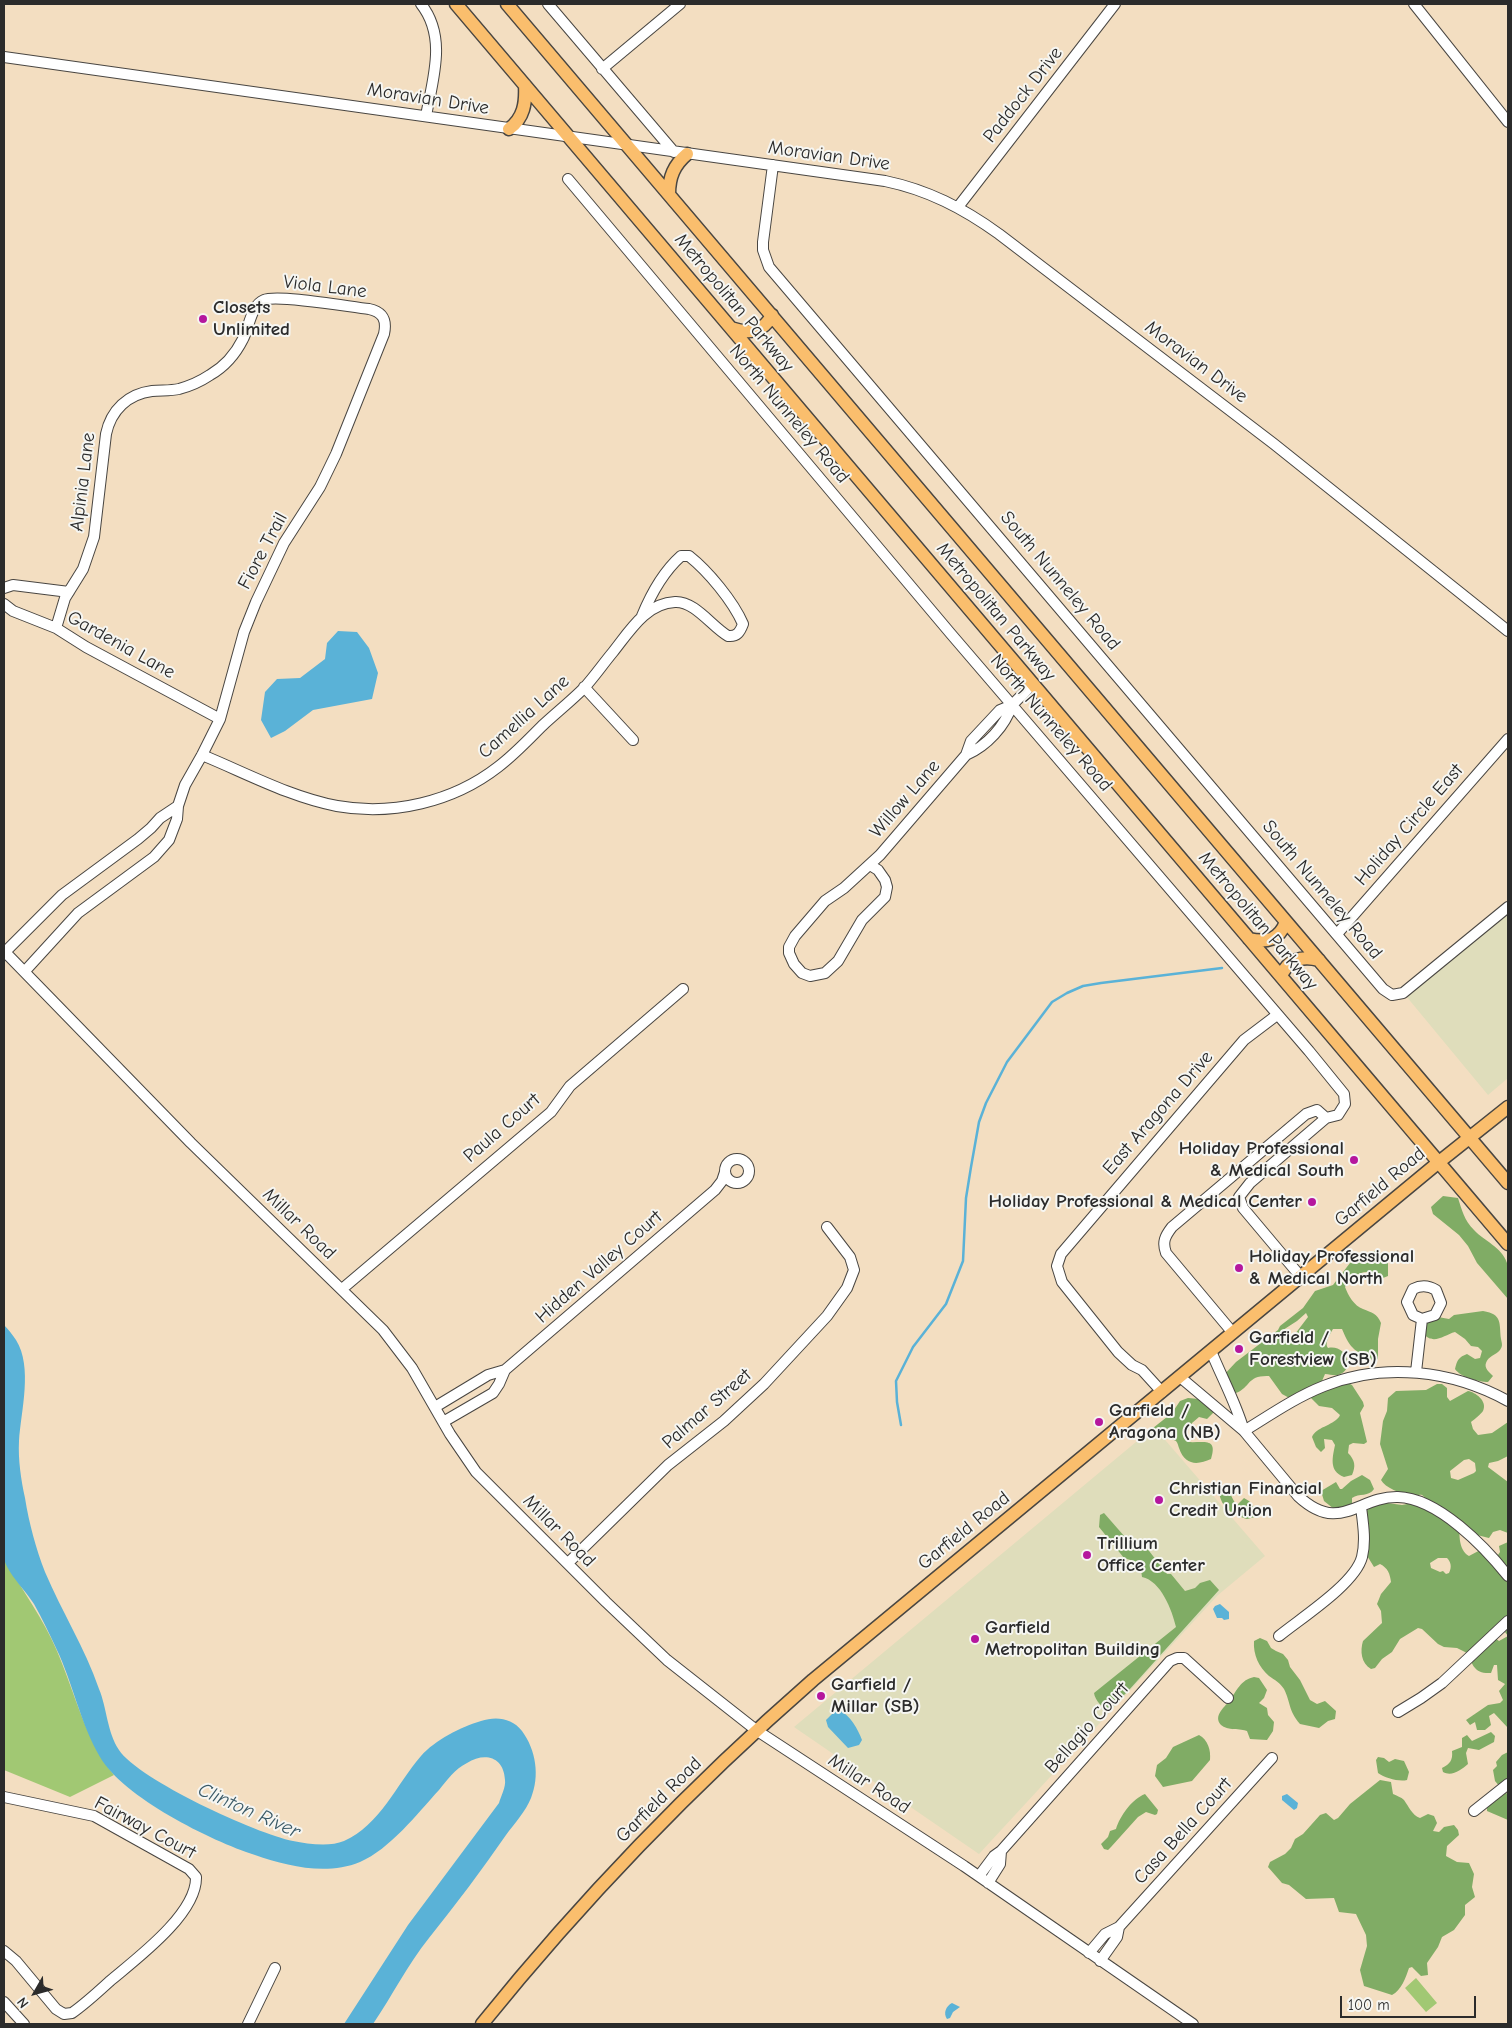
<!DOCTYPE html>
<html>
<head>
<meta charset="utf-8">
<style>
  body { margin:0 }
  #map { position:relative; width:1512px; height:2028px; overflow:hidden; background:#f3dec1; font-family:"Comic Neue",sans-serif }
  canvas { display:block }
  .frame { position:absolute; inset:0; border:5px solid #2b2b2b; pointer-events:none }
  .north { position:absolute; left:10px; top:1968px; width:50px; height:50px; -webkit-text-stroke:4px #f6f6f2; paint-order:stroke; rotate:232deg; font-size:14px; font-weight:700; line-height:20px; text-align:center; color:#2b2b2b }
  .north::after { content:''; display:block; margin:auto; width:18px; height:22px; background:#2b2b2b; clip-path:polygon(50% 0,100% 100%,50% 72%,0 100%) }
  .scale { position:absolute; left:1340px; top:1996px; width:136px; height:22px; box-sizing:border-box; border:2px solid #2b2b2b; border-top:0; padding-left:6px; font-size:15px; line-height:18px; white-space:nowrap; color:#2b2b2b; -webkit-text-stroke:4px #f6f6f2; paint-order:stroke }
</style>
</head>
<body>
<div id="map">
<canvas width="1512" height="2028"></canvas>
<div class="frame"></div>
<div class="north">N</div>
<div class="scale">100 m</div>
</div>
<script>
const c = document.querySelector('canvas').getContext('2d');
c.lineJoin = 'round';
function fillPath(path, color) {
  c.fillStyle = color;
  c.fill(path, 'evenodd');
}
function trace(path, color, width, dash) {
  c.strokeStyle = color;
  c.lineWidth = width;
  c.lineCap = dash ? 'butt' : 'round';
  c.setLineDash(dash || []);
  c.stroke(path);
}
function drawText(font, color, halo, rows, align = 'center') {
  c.font = font + ' "Comic Neue",sans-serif';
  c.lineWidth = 4;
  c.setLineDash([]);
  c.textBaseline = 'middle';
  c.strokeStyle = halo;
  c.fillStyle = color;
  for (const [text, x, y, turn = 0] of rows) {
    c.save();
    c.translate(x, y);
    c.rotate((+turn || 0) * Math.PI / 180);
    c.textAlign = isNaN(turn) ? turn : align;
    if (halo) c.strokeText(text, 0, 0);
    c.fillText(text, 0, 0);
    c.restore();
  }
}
fillPath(new Path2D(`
  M1508,914V1078L1488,1095L1406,996Z
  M1154,1427L1265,1556L1218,1595L979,1854L794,1727Z`), '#dfddbb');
fillPath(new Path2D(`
  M4,1559C22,1590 43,1618 57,1651C75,1693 85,1739 114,1775L70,1797L4,1770Z
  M1416,1978L1437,2003L1426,2012L1405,1988Z`), '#a1c873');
fillPath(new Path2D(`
  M1443,1196L1458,1198C1462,1210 1464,1220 1474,1230C1484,1241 1502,1247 1507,1263C1511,1273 1508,1288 1508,1299L1477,1263L1468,1246L1459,1235L1433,1214L1431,1207Z
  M1376,1250L1388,1261V1276L1378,1280L1373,1278L1369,1272C1359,1271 1349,1279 1345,1287C1348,1295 1354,1306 1363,1309C1372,1313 1377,1313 1381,1323L1378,1339V1359L1374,1361C1355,1350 1351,1351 1342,1329H1333C1330,1334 1324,1344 1328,1348C1347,1344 1356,1370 1338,1375C1333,1376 1330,1374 1325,1374L1322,1381L1346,1382L1352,1385L1363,1402L1364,1406L1360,1413L1367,1442L1364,1444L1353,1443L1349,1445L1348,1453C1355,1460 1356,1466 1352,1475L1344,1477C1328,1471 1333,1456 1335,1445L1332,1440L1324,1439L1325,1448L1321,1452L1316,1447L1312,1437C1316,1427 1332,1426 1339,1417L1340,1415L1332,1408L1319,1406L1309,1396L1293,1400L1282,1394L1269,1376C1247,1375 1251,1387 1236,1393L1230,1390L1222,1377L1236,1362L1278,1330L1280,1326L1303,1308L1315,1291L1333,1285L1350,1263L1355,1260L1365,1258ZM1306,1313L1308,1317L1295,1334H1283V1330L1297,1321Z
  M1483,1311C1503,1314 1499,1324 1501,1339C1502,1344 1503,1346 1500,1350C1496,1355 1488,1356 1486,1363C1484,1368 1489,1372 1493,1376L1488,1382C1479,1382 1460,1377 1455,1369C1457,1360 1459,1357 1467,1354L1475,1359L1480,1358L1482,1351L1478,1347L1471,1346L1465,1339L1455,1332C1444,1335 1433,1346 1423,1333L1425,1324L1438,1317L1449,1319L1454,1315Z
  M1437,1384H1442L1447,1388V1397L1450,1401L1468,1391C1475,1392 1488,1401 1483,1411C1481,1414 1475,1419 1471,1422L1473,1429L1478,1435L1492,1433L1508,1422V1456L1498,1461L1489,1463L1488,1467L1508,1482V1533L1500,1530L1493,1532L1489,1538L1477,1535L1469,1527L1460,1521C1459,1532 1458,1550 1469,1556L1484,1548L1498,1555L1500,1552L1499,1546L1508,1542V1617L1495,1638L1499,1641L1508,1636L1505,1632L1508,1628V1728L1494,1713L1489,1716L1491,1725L1485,1730H1477L1475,1722L1470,1725L1466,1720L1488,1705L1500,1703L1503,1700L1499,1691L1505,1684L1498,1680L1497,1665H1494L1491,1673C1474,1674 1473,1665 1467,1653L1457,1648L1444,1647L1438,1644L1422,1629L1418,1628L1400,1639L1392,1652L1382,1659L1375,1668L1371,1669C1361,1663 1360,1651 1363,1641L1382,1623L1381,1611L1377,1604L1381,1594L1391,1582C1390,1574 1388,1568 1380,1564L1374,1567L1366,1554L1359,1549V1542L1366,1511L1380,1502L1402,1505L1428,1500L1422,1495C1418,1494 1415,1497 1410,1496C1401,1493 1385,1488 1381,1480L1388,1469L1380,1444L1383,1421L1387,1411L1388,1398L1396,1391L1426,1390ZM1469,1459L1475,1463L1476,1471L1474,1473L1458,1480L1451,1478L1450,1471L1464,1460ZM1438,1558H1447C1451,1562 1452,1567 1449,1573L1446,1574L1443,1571L1440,1572L1431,1568L1430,1563Z
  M1188,1398L1199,1399L1214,1412L1207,1419L1199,1417L1192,1423L1184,1438L1188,1442C1204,1443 1218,1437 1211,1459C1198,1465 1185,1466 1179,1448C1178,1446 1178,1443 1176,1441L1163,1435L1155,1436L1153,1428L1172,1413L1180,1401Z
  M1362,1475L1370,1480L1374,1489C1369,1497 1359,1493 1352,1498V1505L1334,1509L1324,1501L1321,1491L1336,1482L1340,1489H1342L1351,1481Z
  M1224,1486C1231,1490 1231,1499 1237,1505L1244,1498L1249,1501L1256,1510L1255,1517L1247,1519C1233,1515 1221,1508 1219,1492Z
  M1104,1513L1125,1537L1131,1542L1146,1547L1167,1574H1171L1185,1591L1195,1588L1200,1583L1210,1580L1219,1590L1129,1690L1109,1710C1102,1708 1095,1700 1094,1693L1176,1627C1172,1610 1161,1581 1142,1577L1140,1563L1124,1558L1099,1527L1100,1515Z
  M1260,1638L1267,1641L1271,1648L1276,1651L1283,1654L1288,1660L1290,1667L1300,1680L1310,1700L1317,1704L1325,1701L1336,1711L1335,1719L1328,1721L1319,1728L1300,1724C1288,1710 1291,1703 1284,1689C1280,1683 1275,1680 1269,1676C1259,1667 1253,1655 1254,1641Z
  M1254,1677L1259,1678L1267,1690L1264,1698L1259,1703L1267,1708L1268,1715L1274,1722L1273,1731L1267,1740L1250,1739L1247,1731C1241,1728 1227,1731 1221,1725C1213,1716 1224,1708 1229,1701C1237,1691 1240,1680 1254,1677Z
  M1491,1732L1495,1736L1494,1742L1479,1750L1468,1748L1466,1753L1468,1764C1461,1770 1452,1777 1443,1772L1442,1768C1450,1764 1453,1760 1452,1751L1462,1747V1738L1467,1735L1472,1741Z
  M1199,1735C1208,1740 1211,1750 1210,1760L1192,1781L1163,1787L1155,1776L1157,1765L1166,1758L1173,1747Z
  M1508,1752V1787L1506,1792L1508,1796V1820L1487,1811C1488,1793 1482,1797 1500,1787L1495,1781L1493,1770L1497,1766L1496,1762L1502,1755Z
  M1378,1757L1384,1758L1389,1762L1395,1759L1404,1761L1409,1772L1407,1780C1399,1782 1385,1778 1378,1773L1376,1760Z
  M1380,1780L1391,1782L1393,1794C1397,1796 1401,1797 1404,1800C1409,1807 1412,1815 1420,1818L1428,1814L1434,1816L1437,1823L1433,1831L1439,1832L1444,1827L1454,1825L1458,1830L1459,1835L1447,1846L1446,1856L1457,1862L1469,1863L1474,1874L1472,1887L1475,1897L1465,1905V1915L1454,1930L1442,1937L1438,1947L1427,1963L1428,1975L1421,1976L1412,1967L1409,1968C1406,1977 1401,1991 1392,1995L1364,1986L1360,1970L1367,1946L1366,1935L1356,1914L1339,1912L1334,1898L1306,1899L1289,1885L1282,1883L1268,1867L1270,1862L1285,1854L1291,1848L1295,1839L1303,1834L1320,1815L1326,1813L1334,1820L1338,1818L1350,1804Z
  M1145,1794L1158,1810L1157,1814L1155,1815L1146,1812L1138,1817L1111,1847L1108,1850L1104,1849L1101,1844L1108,1837L1110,1831L1116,1829C1120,1816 1132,1799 1145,1794Z`), '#80ac65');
fillPath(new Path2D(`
  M338,631L357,632L369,648L378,673L372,699L313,710L285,731L271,738L261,720L265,692L277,679L300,678L325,659L327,643Z
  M4,1325C8,1329 12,1334 16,1340C33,1367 21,1411 19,1441C18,1459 21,1480 25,1498C29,1523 36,1549 45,1572C62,1612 85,1648 99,1689C107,1708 107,1732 119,1750C139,1780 257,1834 293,1841C308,1844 330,1847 344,1841C380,1825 396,1785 421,1756C435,1740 461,1727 481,1721C496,1716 512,1718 522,1731C536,1750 540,1776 531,1798C526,1811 514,1824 506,1835C482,1870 456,1904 429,1938C408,1964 392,1996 373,2024H344L408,1925L499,1803C501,1796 506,1787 505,1780C504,1756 484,1752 467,1763C455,1769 447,1780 439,1790C417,1814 390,1849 360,1862C326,1876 287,1866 255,1855C211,1841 123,1797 100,1757C80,1723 73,1683 56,1648C49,1633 42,1618 34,1604C26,1591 8,1574 4,1559C1,1549 4,1514 4,1501C4,1442 4,1383 4,1325Z
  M1220,1604L1229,1612V1619L1224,1620L1222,1618H1217L1213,1609L1215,1606Z
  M839,1710C850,1715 858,1729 862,1740L859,1745L848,1748L828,1727L826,1720L835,1711Z
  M1287,1794L1298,1803L1297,1808L1294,1810L1282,1800V1796Z
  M952,2003L960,2007L953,2012L950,2018L947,2019C943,2013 946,2006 952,2003Z`), '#5ab2d7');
trace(new Path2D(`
  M901,1425L897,1402L896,1381L913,1347L946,1304L963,1261L966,1198L971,1167L979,1122L986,1103L1007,1062L1052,1002L1067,993L1083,986L1101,983L1222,968`), '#5ab2d7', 2.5);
const minor = new Path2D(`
  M421,4C447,37 433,78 426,116
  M548,4L674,152
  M1414,4L1508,122
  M4,57L885,181C928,190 963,208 999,234L1274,444L1508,631
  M602,69L680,4
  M773,165L763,242V250L769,267L1383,989L1392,995L1403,993L1508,907
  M568,179L951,634L1309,1051L1344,1094L1345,1104L1338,1115L1326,1118L1250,1183L1239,1197L1243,1208L1301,1277
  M958,207L1115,4
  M4,588L13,585L69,592
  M4,604L13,611L56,628L86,647L220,719
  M584,687L633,740
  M1012,705C1005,726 987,746 966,755L971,741L1000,710L1012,705L1033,684
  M202,755C246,773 290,797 337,806C392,816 453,802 498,767C514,755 528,740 542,726C556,713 571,701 584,688C594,677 603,664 613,652C629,632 646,603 675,602C695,601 712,627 728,636C737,637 740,632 743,624C733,601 708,571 689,556H681C663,572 651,594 642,616
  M870,865L878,870L885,880L887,887L885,897L862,920L838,961L825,973L810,976L802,973L794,964L789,953V947L795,936L825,901L844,888L880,855L966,755
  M1337,934L1508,739
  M4,951L191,1143L383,1330L412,1368L450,1434L476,1472L606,1602L667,1660L756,1730L964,1866L1193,2024
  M5,952L62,895L138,839L151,828L160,818L178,806
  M25,971L78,913L154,857L169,840L177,819L178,806L185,785L202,755L220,719L244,632L256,602L284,543L320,487L336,454L384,334C387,320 383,312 369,309C350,307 277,294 264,300C251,305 249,328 243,339C236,353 224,367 210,375C201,381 190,386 179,389C170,391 161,390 152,391C128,394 111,410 106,434L94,537L83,569L65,598L56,628
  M725 1171a12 12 0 1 1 24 0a12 12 0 1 1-24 0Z
  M342,1289L551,1112L570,1086L683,989
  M1233,1333L1166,1253C1162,1242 1165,1236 1172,1227L1306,1114L1317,1110L1326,1118
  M1211,1351C1222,1378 1236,1403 1244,1431
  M1416,1372L1422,1319L1435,1315L1441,1303L1436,1290C1428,1285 1421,1285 1413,1289L1407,1302L1413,1315L1422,1319
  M1180,1377L1244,1431L1298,1496C1340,1535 1358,1496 1398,1497C1438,1498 1485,1547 1508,1576
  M1162,1392L1142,1370L1132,1365L1118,1352L1062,1282L1057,1266L1061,1254L1244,1040L1277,1015
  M435,1407L488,1375L505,1370L715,1190L722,1181L725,1172
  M443,1422L493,1393L499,1384L505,1370
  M1244,1431C1270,1415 1296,1397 1324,1386C1384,1362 1452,1370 1508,1401
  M568,1563L668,1465L724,1421L764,1384L827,1316L847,1288L854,1270L850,1257L827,1227
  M1279,1636C1301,1618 1355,1584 1362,1557C1366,1541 1363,1523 1361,1507
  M1398,1712L1421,1698L1442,1683L1508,1621
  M4,1797L94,1816L189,1869L196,1877C197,1914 136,1959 110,1981C98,1992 85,2004 72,2013L64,2014L56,2009L16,1961L4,1951
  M1474,1811L1508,1784
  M979,1876L994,1856L1001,1851L1170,1661L1177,1658H1184L1228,1698
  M988,1883L1000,1864L1001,1851
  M1089,1953L1105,1934L1119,1927L1272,1758
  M1100,1961L1117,1937L1119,1927
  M4,2002L24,2024
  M248,2024L275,1968`);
const major = new Path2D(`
  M456,4L1508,1244
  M507,4L1508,1183
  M509,129C524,118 526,103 525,85
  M669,194C669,177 674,165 687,154
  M731,328C749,334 763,333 772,315
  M1249,939C1267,943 1279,940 1286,922
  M1281,976C1288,960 1301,955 1319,960
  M482,2024C582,1900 693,1785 813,1680L1439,1162L1508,1107`);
trace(minor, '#494642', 12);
trace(major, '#494642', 15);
trace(minor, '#fff', 10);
trace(major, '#fabe6d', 12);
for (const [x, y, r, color] of [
  [203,319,5,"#b5179e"],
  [1354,1160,5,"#b5179e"],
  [1312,1202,5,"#b5179e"],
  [1239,1268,5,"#b5179e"],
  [1239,1349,5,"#b5179e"],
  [1099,1422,5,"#b5179e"],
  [1159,1500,5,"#b5179e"],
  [1087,1555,5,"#b5179e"],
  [975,1639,5,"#b5179e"],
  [821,1696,5,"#b5179e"]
]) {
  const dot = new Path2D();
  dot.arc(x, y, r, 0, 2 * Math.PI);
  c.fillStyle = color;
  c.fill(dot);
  trace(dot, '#f6f6f2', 2);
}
drawText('19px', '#2b2b2b', '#f6f6f2', [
  ["Paddock Drive",1023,95,-52],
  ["Moravian Drive",428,99,9],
  ["Moravian Drive",829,156,8],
  ["Viola Lane",325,287,7],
  ["Metropolitan Parkway",734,303,50],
  ["Moravian Drive",1196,362,37],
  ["North Nunneley Road",789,414,50],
  ["Alpinia Lane",83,482,-83],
  ["Fiore Trail",263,551,-62],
  ["South Nunneley Road",1060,581,50],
  ["Metropolitan Parkway",996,612,50],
  ["Gardenia Lane",121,645,29],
  ["Camellia Lane",524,717,-42],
  ["North Nunneley Road",1051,723,49],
  ["Willow Lane",905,799,-49],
  ["Holiday Circle East",1409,825,-49],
  ["South Nunneley Road",1322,890,50],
  ["Metropolitan Parkway",1258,921,50],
  ["East Aragona Drive",1158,1113,-49],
  ["Paula Court",502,1128,-41],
  ["Garfield Road",1380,1187,-40],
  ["Millar Road",299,1224,44],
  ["Hidden Valley Court",599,1267,-41],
  ["Palmar Street",707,1409,-41],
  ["Millar Road",559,1531,45],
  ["Garfield Road",964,1531,-39],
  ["Bellagio Court",1087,1728,-48],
  ["Millar Road",869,1784,33],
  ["Garfield Road",659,1800,-45],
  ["Fairway Court",145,1828,28],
  ["Casa Bella Court",1183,1831,-48]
]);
drawText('bold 19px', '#2b2b2b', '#f6f6f2', [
  ["Closets",213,308],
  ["Unlimited",213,330],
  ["Holiday Professional",1344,1149,"right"],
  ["& Medical South",1344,1171,"right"],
  ["Holiday Professional & Medical Center",1302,1202,"right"],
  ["Holiday Professional",1249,1257],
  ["& Medical North",1249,1279],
  ["Garfield /",1249,1338],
  ["Forestview (SB)",1249,1360],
  ["Garfield /",1109,1411],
  ["Aragona (NB)",1109,1433],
  ["Christian Financial",1169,1489],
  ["Credit Union",1169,1511],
  ["Trillium",1097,1544],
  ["Office Center",1097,1566],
  ["Garfield",985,1628],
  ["Metropolitan Building",985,1650],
  ["Garfield /",831,1685],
  ["Millar (SB)",831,1707]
], 'left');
drawText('italic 20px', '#3b5a67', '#f6f6f2', [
  ["Clinton River",249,1811,24]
]);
</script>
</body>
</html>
